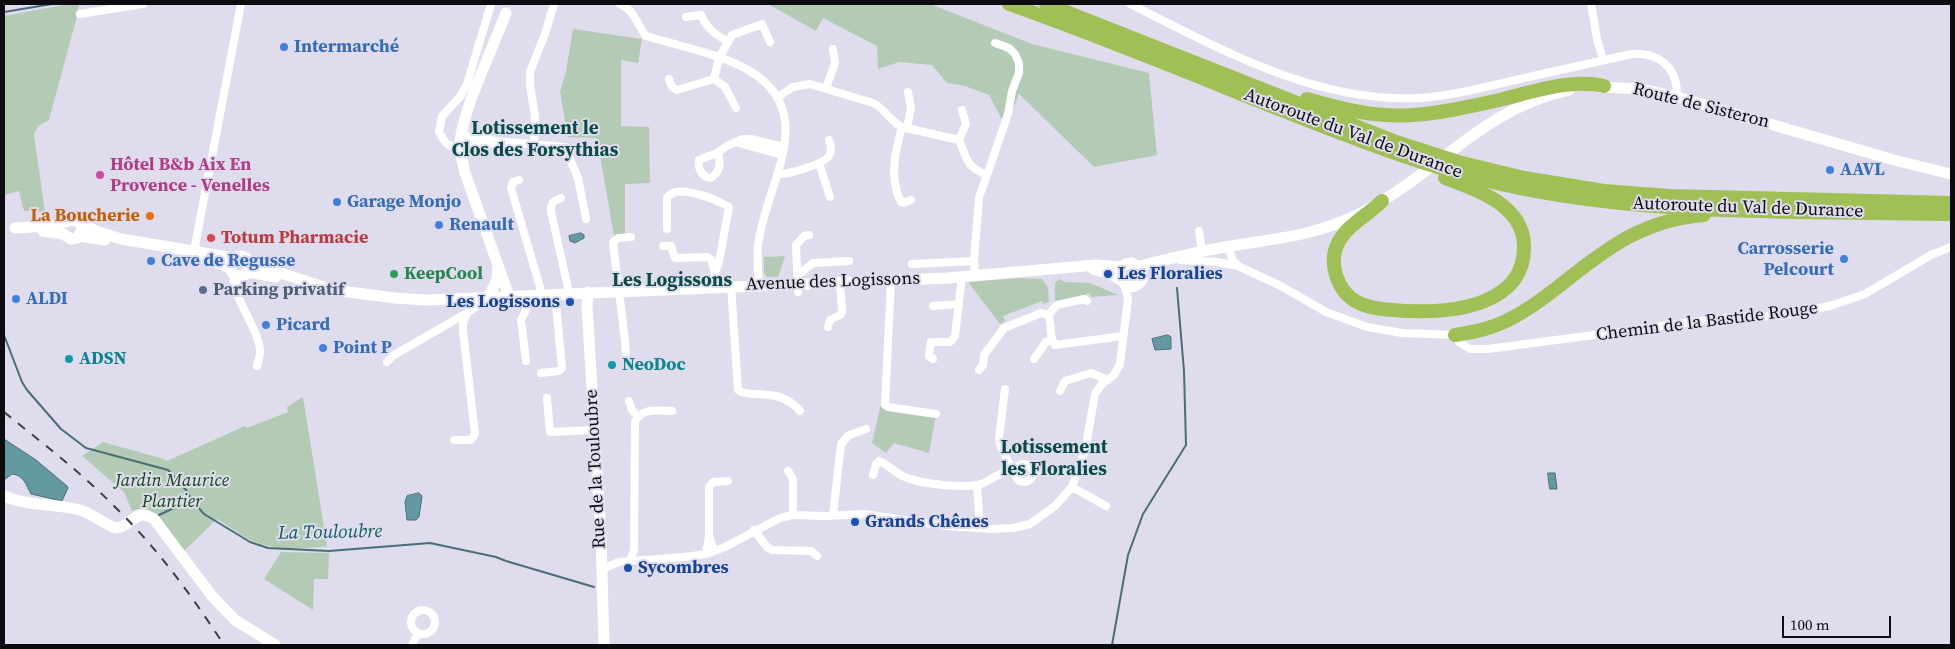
<!DOCTYPE html>
<html>
<head>
<meta charset="utf-8">
<style>
  body { margin:0 }
  #map { position:relative; width:1955px; height:649px; overflow:hidden; background:#dfdded; font-family:"Source Serif 4",serif }
  canvas { display:block }
  .frame { position:absolute; inset:0; border:5px solid #0b0b10; pointer-events:none }
  .scale { position:absolute; left:1782px; top:616px; width:109px; height:22px; box-sizing:border-box; border:2px solid #0b0b10; border-top:0; padding-left:6px; font-size:15px; line-height:18px; white-space:nowrap; color:#0b0b10; -webkit-text-stroke:4px #dfdded; paint-order:stroke }
</style>
</head>
<body>
<div id="map">
<canvas width="1955" height="649"></canvas>
<div class="frame"></div>
<div class="scale">100 m</div>
</div>
<script>
const c = document.querySelector('canvas').getContext('2d');
c.lineJoin = 'round';
function fillPath(path, color) {
  c.fillStyle = color;
  c.fill(path, 'evenodd');
}
function trace(path, color, width, dash) {
  c.strokeStyle = color;
  c.lineWidth = width;
  c.lineCap = dash ? 'butt' : 'round';
  c.setLineDash(dash || []);
  c.stroke(path);
}
function drawText(font, color, halo, rows, align = 'center') {
  c.font = font + ' "Source Serif 4",serif';
  c.lineWidth = 4;
  c.setLineDash([]);
  c.textBaseline = 'middle';
  c.strokeStyle = halo;
  c.fillStyle = color;
  for (const [text, x, y, turn = 0] of rows) {
    c.save();
    c.translate(x, y);
    c.rotate((+turn || 0) * Math.PI / 180);
    c.textAlign = isNaN(turn) ? turn : align;
    if (halo) c.strokeText(text, 0, 0);
    c.fillText(text, 0, 0);
    c.restore();
  }
}
fillPath(new Path2D(`
  M69,4H79L76,20L49,120C41,124 36,126 34,135L45,212L24,211L19,191L4,195V16Z
  M768,4H930L1032,44L1149,73L1157,155L1094,167L1019,94L1006,127L989,95L965,86L947,83L932,65L899,62L878,69L877,46L823,18L816,31Z
  M573,29L642,39L638,63L621,60V126L649,127L650,183L625,184V235L614,236L597,138L568,137L560,92L566,71Z
  M785,256L778,277H767L764,273V257Z
  M1019,278L1042,279L1048,288L1049,302L1043,304L1042,301L1003,316L1005,321L1000,324L968,282Z
  M1059,279L1065,282L1090,283L1118,295L1092,297L1088,293L1082,297L1055,303V283Z
  M303,397L327,546C307,549 280,550 261,544C245,540 231,527 217,519L183,552L150,511L142,508L132,511L124,492L82,456L103,442L164,459L167,461L245,426L247,428L288,412L287,407Z
  M881,404L936,415L929,453L894,443L886,453L872,443Z
  M281,552L329,553L328,579H314L313,610L264,579Z`), '#b3cbb4');
const water = new Path2D(`
  M581,233L584,235V238L575,243L570,241L569,236Z
  M1168,335L1171,337V349L1155,350L1152,339Z
  M4,439L36,460L67,486L68,488L62,501L31,494C26,485 24,475 12,474L4,480Z
  M1548,473H1555L1557,489H1550Z
  M419,493L422,496L419,517L416,520H407L405,502L407,496Z`);
fillPath(water, '#6399a0');
trace(water, '#496e75', 1);
trace(new Path2D(`
  M4,12L52,4
  M4,335L22,382L27,390L61,429L86,448L168,470L186,490L192,500L204,514L250,542L268,548L329,551L430,543L496,557L506,561L594,587
  M159,515L191,500
  M1112,645L1128,555L1143,514L1186,445L1184,371L1177,288`), '#496e75', 2);
trace(new Path2D(`
  M491,4L467,84L460,97L442,116L439,132L445,142L450,146L486,145L495,141
  M620,4C634,10 637,24 646,36C676,45 724,55 750,71C819,113 768,181 759,239C756,254 758,270 759,285
  M1130,4C1220,49 1315,103 1419,98C1452,96 1484,87 1516,80C1554,71 1593,63 1631,54C1659,52 1678,67 1677,97
  M1591,4L1597,39L1603,60
  M80,14L143,4
  M686,17L701,15C707,28 714,34 727,41
  M669,79L672,87L677,90L714,79L719,58L732,35L762,24L770,42
  M714,79L725,87L736,108
  M826,88L835,63L833,49
  M778,97L793,87L810,84L873,103C885,109 890,121 902,127L959,140C968,160 965,166 987,175L979,197L974,261L975,275
  M902,127C895,151 889,179 901,202L903,203L911,200
  M907,128L911,108L908,92
  M461,136L486,138L495,141L565,147L578,178L586,219
  M959,140L966,124L962,110
  M735,142L782,155
  M534,144L535,116L530,85V72L545,34L554,4
  M717,153C722,162 720,172 711,178C703,178 697,168 699,160L717,153L727,146L743,139H751L784,147
  M819,163L830,197
  M777,174C787,175 824,164 829,156C832,151 831,145 829,140
  M987,175L1008,114L1012,91L1019,73V63L1015,54L1009,48L995,43
  M519,180L513,182L511,188L542,294
  M561,198C553,201 551,202 551,211L569,293
  M667,229V198C676,182 717,200 729,207L719,262L715,273
  M1199,231L1202,252
  M663,246H671L675,258L707,257L711,259L715,273L713,287
  M1228,247L1233,261L1240,267L1281,286L1326,312L1367,327L1402,333L1455,335L1459,342L1470,349H1488L1730,317L1780,316L1807,311L1833,305L1865,294L1931,255L1951,247
  M194,251L241,4
  M1180,260L1217,262L1238,266
  M912,264L974,261
  M233,272C233,301 262,333 260,354C259,358 258,362 257,366
  M798,275L813,263L849,261
  M891,280L885,405L888,407L936,414
  M731,286L738,390C743,394 747,393 753,394C773,395 786,395 800,411
  M798,292L796,245L804,236L809,235
  M236,294L245,274
  M524,295L526,310L521,320L526,361
  M933,306L959,304
  M1048,315C1053,324 1048,336 1055,345L1123,336
  M1048,315L1057,305L1084,299L1087,301
  M828,327L830,320L840,315L842,312L840,282
  M626,354C623,316 617,280 613,242L618,238L631,237
  M933,359L929,356L931,342H950L955,336L962,276
  M1034,359L1046,342L1051,340
  M387,362L394,355L467,313L488,298
  M979,370L983,365L984,355L1004,328L1041,313L1048,315
  M541,373L559,371L562,368L555,294
  M1005,389L999,438L1000,445L1012,469
  M1060,391L1065,381L1091,373L1108,380
  M547,398L550,432L594,430
  M629,401L632,410L638,417
  M454,440H471L475,434L463,331V324L467,313
  M1015 473a9 9 0 1 1 18 0a9 9 0 1 1-18 0Z
  M788,471L793,479V515
  M1033,473L1043,471L1046,468
  M873,475L876,464L879,461C889,465 896,474 905,477C921,484 965,489 981,484C992,480 1005,468 1016,470
  M977,485L980,528
  M1072,487L1106,506
  M833,515L841,444L849,435L866,429
  M754,530L767,547L772,550L811,551L817,556
  M709,536V487L713,482L728,481
  M706,554L709,536L714,551
  M630,561L634,550L635,422C641,407 658,411 672,411
  M602,569L619,562L685,557L706,554L725,547L780,518L793,515L825,516L864,514L946,526L992,529L1013,528L1030,524L1055,506L1072,487L1085,451L1095,394L1101,385L1114,375L1120,364L1128,299L1124,284
  M411 622a12 12 0 1 1 24 0a12 12 0 1 1-24 0Z
  M412,645L418,633`), '#fff', 8);
trace(new Path2D(`
  M506,13L471,99L463,125L459,146L465,173L509,296
  M1597,87L1642,89L1677,97L1894,160L1951,174
  M15,228L48,226L74,220L96,231L121,239L234,258
  M43,231L63,234L71,239L77,238L82,230
  M80,236L105,240
  M230 266a10 10 0 1 1 20 0a10 10 0 1 1-20 0Z
  M204,259L231,268
  M250,263L333,290L395,298L426,300L948,278L1096,265L1122,267
  M1140,266C1168,259 1196,252 1225,247C1276,238 1313,237 1361,213C1436,175 1482,108 1569,90
  M1093,269C1100,271 1107,273 1114,276C1125,281 1130,295 1142,280V269L1132,263L1125,264L1120,270L1121,280
  M247,272L276,277
  M588,292L587,306L601,538L604,645
  M489,296L497,280L498,268
  M4,496C29,507 57,503 83,511C92,514 111,528 116,528C134,526 134,507 154,519L212,596L235,620L275,645`), '#fff', 11);
trace(new Path2D(`
  M1009,4C1100,36 1189,73 1279,109C1351,137 1425,167 1501,184C1645,217 1804,211 1951,214
  M1046,4L1396,142L1458,162L1524,178L1604,191L1669,196L1951,203
  M1307,99C1341,109 1377,118 1413,115C1441,113 1468,107 1495,101C1530,93 1569,78 1604,86
  M1382,201C1368,215 1347,225 1338,243C1328,263 1337,291 1357,302C1373,310 1391,310 1408,311C1454,313 1526,305 1524,245C1523,205 1476,189 1445,178
  M1455,335C1473,332 1490,329 1506,321C1527,311 1545,297 1563,283C1608,247 1644,220 1704,215`), '#a0bf55', 14);
trace(new Path2D(`
  M4,412C42,443 82,473 116,508C158,549 192,596 224,645`), '#3d3d44', 2, [9, 9]);
for (const [x, y, r, color] of [
  [284,47,5,"#3f7fe0"],
  [1830,170,5,"#3f7fe0"],
  [100,175,5,"#d1479c"],
  [337,202,5,"#3f7fe0"],
  [150,216,5,"#e8710a"],
  [439,225,5,"#3f7fe0"],
  [211,238,5,"#e0444e"],
  [1844,259,5,"#3f7fe0"],
  [151,261,5,"#3f7fe0"],
  [394,274,5,"#2e9e5b"],
  [1108,274,5,"#1a4fb4"],
  [203,290,5,"#5c6f8a"],
  [16,299,5,"#3f7fe0"],
  [570,302,5,"#1a4fb4"],
  [266,325,5,"#3f7fe0"],
  [323,348,5,"#3f7fe0"],
  [69,359,5,"#0f9aa8"],
  [612,365,5,"#0f9aa8"],
  [855,522,5,"#1a4fb4"],
  [628,568,5,"#1a4fb4"]
]) {
  const dot = new Path2D();
  dot.arc(x, y, r, 0, 2 * Math.PI);
  c.fillStyle = color;
  c.fill(dot);
  trace(dot, '#dfdded', 2);
}
drawText('bold 18px', '#366cbe', '#dfdded', [
  ["Intermarché",294,47],
  ["AAVL",1840,170],
  ["Garage Monjo",347,202],
  ["Renault",449,225],
  ["Carrosserie",1834,249,"right"],
  ["Pelcourt",1834,270,"right"],
  ["Cave de Regusse",161,261],
  ["ALDI",26,299],
  ["Picard",276,325],
  ["Point P",333,348]
], 'left');
drawText('18px', '#0b0b10', '#dfdded', [
  ["Route de Sisteron",1701,106,14],
  ["Autoroute du Val de Durance",1353,134,20],
  ["Autoroute du Val de Durance",1748,208,2],
  ["Avenue des Logissons",833,282,-2],
  ["Chemin de la Bastide Rouge",1707,322,-7],
  ["Rue de la Touloubre",596,469,-93]
]);
drawText('bold 18px', '#b23c85', '#dfdded', [
  ["Hôtel B&b Aix En",110,165],
  ["Provence - Venelles",110,186]
], 'left');
drawText('bold 18px', '#c56008', '#dfdded', [
  ["La Boucherie",140,216]
], 'right');
drawText('bold 18px', '#be3a42', '#dfdded', [
  ["Totum Pharmacie",221,238]
], 'left');
drawText('bold 18px', '#27864d', '#dfdded', [
  ["KeepCool",404,274]
], 'left');
drawText('bold 18px', '#164399', '#dfdded', [
  ["Les Floralies",1118,274],
  ["Les Logissons",560,302,"right"],
  ["Grands Chênes",865,522],
  ["Sycombres",638,568]
], 'left');
drawText('bold 18px', '#4e5e75', '#dfdded', [
  ["Parking privatif",213,290]
], 'left');
drawText('bold 18px', '#0d838f', '#dfdded', [
  ["ADSN",79,359],
  ["NeoDoc",622,365]
], 'left');
drawText('italic 18px', '#13451a', '#dfdded', [
  ["Jardin Maurice",172,481],
  ["Plantier",172,502]
]);
drawText('bold 19px', '#0a4a47', '#dfdded', [
  ["Lotissement le",535,129],
  ["Clos des Forsythias",535,151],
  ["Les Logissons",672,281],
  ["Lotissement",1054,448],
  ["les Floralies",1054,470]
]);
drawText('italic 19px', '#0f5c64', '#dfdded', [
  ["La Touloubre",330,533,-1]
]);
</script>
</body>
</html>
